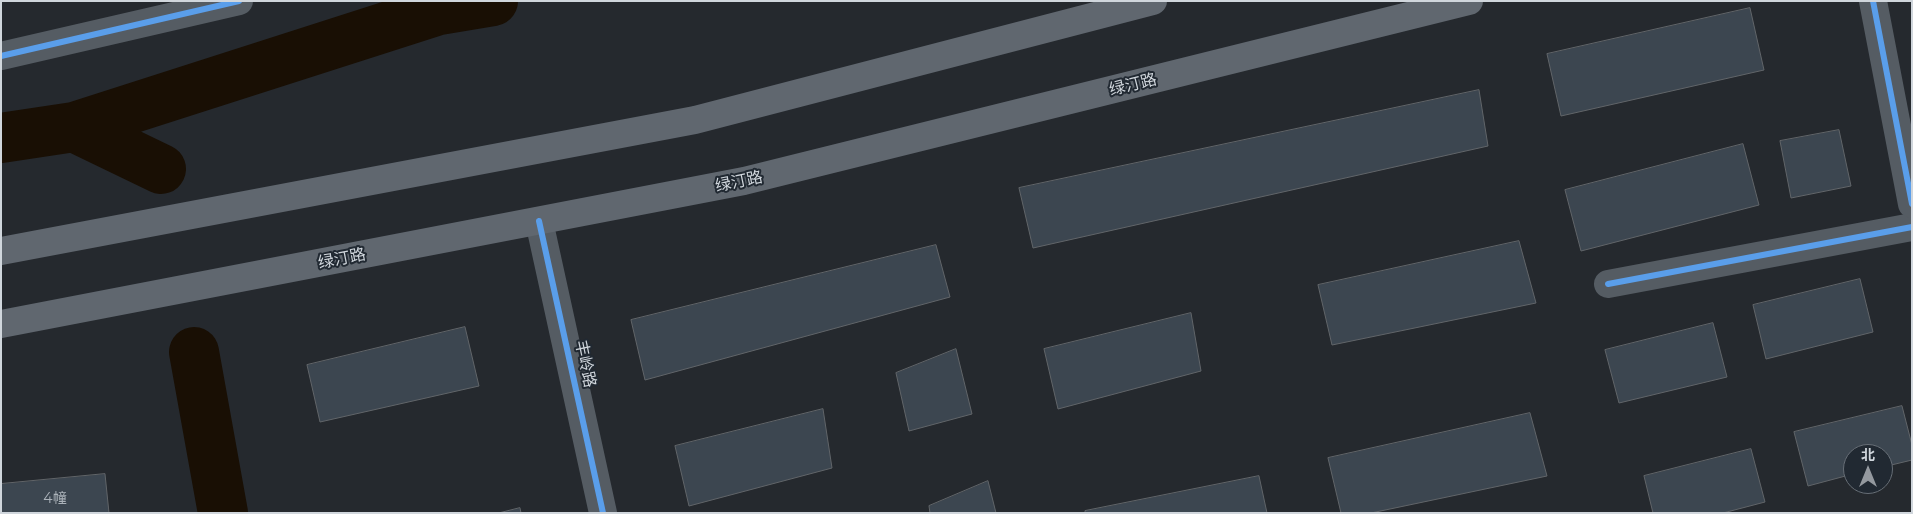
<!DOCTYPE html>
<html>
<head>
<meta charset="utf-8">
<style>
  body { margin:0 }
  #map { position:relative; width:1913px; height:514px; overflow:hidden; background:#25292e; font-family:Montserrat,"Noto Sans SC",sans-serif }
  canvas { display:block }
  .frame { position:absolute; inset:0; border:2px solid #d0d6dc; pointer-events:none }
  .north { position:absolute; left:1843px; top:444px; width:50px; height:50px; box-sizing:border-box; background:#212932; border:1px solid #676e76; border-radius:50%; rotate:0deg; font-size:14px; font-weight:700; line-height:20px; text-align:center; color:#d0d6dc }
  .north::after { content:''; display:block; margin:auto; width:18px; height:22px; background:#94999f; clip-path:polygon(50% 0,100% 100%,50% 72%,0 100%) }
</style>
</head>
<body>
<div id="map">
<canvas width="1913" height="514"></canvas>
<div class="frame"></div>
<div class="north">北</div>
</div>
<script>
const c = document.querySelector('canvas').getContext('2d');
c.lineJoin = 'round';
function trace(path, color, width, dash) {
  c.strokeStyle = color;
  c.lineWidth = width;
  c.lineCap = dash ? 'butt' : 'round';
  c.setLineDash(dash || []);
  c.stroke(path);
}
function fillPath(path, color) {
  c.fillStyle = color;
  c.fill(path, 'evenodd');
}
function drawText(font, color, halo, rows, align = 'center') {
  c.font = font + ' Montserrat,"Noto Sans SC",sans-serif';
  c.lineWidth = 4;
  c.setLineDash([]);
  c.textBaseline = 'middle';
  c.strokeStyle = halo;
  c.fillStyle = color;
  for (const [text, x, y, turn = 0] of rows) {
    c.save();
    c.translate(x, y);
    c.rotate((+turn || 0) * Math.PI / 180);
    c.textAlign = isNaN(turn) ? turn : align;
    if (halo) c.strokeText(text, 0, 0);
    c.fillText(text, 0, 0);
    c.restore();
  }
}
trace(new Path2D(`
  M74,127L439,10L493,1
  M1,138L74,127L161,169
  M194,352L223,513`), '#190f04', 50);
const building = new Path2D(`
  M1750,8L1764,70L1561,116L1547,54Z
  M1479,90L1488,146L1033,248L1019,188Z
  M1839,130L1851,186L1791,198L1780,141Z
  M1743,144L1759,205L1581,251L1565,190Z
  M1519,241L1536,303L1332,345L1318,285Z
  M936,245L950,297L645,380L631,320Z
  M1860,279L1873,332L1766,359L1753,305Z
  M1191,313L1201,371L1058,409L1044,349Z
  M1713,323L1727,377L1619,403L1605,350Z
  M465,327L479,386L320,422L307,365Z
  M956,349L972,414L909,431L896,373Z
  M1902,406L1912,445V460L1883,467V454H1853V474L1808,486L1794,432Z
  M823,409L832,468L689,506L675,446Z
  M1530,413L1547,476L1371,513H1341L1328,458Z
  M1751,449L1765,502L1723,513H1653L1644,476Z
  M105,474L109,513H1V484Z
  M1259,476L1267,513H1085V511Z
  M988,481L996,513H930L929,506Z
  M520,508L521,513H499Z`);
fillPath(building, '#3c4650');
trace(building, '#616569', 1);
trace(new Path2D(`
  M1,56L239,1
  M539,221L603,513
  M1608,284L1912,227`), '#555c63', 28);
trace(new Path2D(`
  M1873,1L1912,204`), '#555c63', 28);
trace(new Path2D(`
  M1,251L695,120L1153,1
  M1,324L744,181L1469,1`), '#60676f', 28);
trace(new Path2D(`
  M1873,1L1912,204
  M1,56L239,1
  M539,221L603,513
  M1608,284L1912,227`), '#5a9eea', 6);
drawText('14px', '#abb2b9', null, [
  ["4幢",55,499]
]);
drawText('16px', '#d0d6dc', '#212932', [
  ["绿汀路",1133,85,-14],
  ["绿汀路",739,182,-12],
  ["绿汀路",342,259,-11],
  ["丰岭路",585,364,78]
]);
</script>
</body>
</html>
